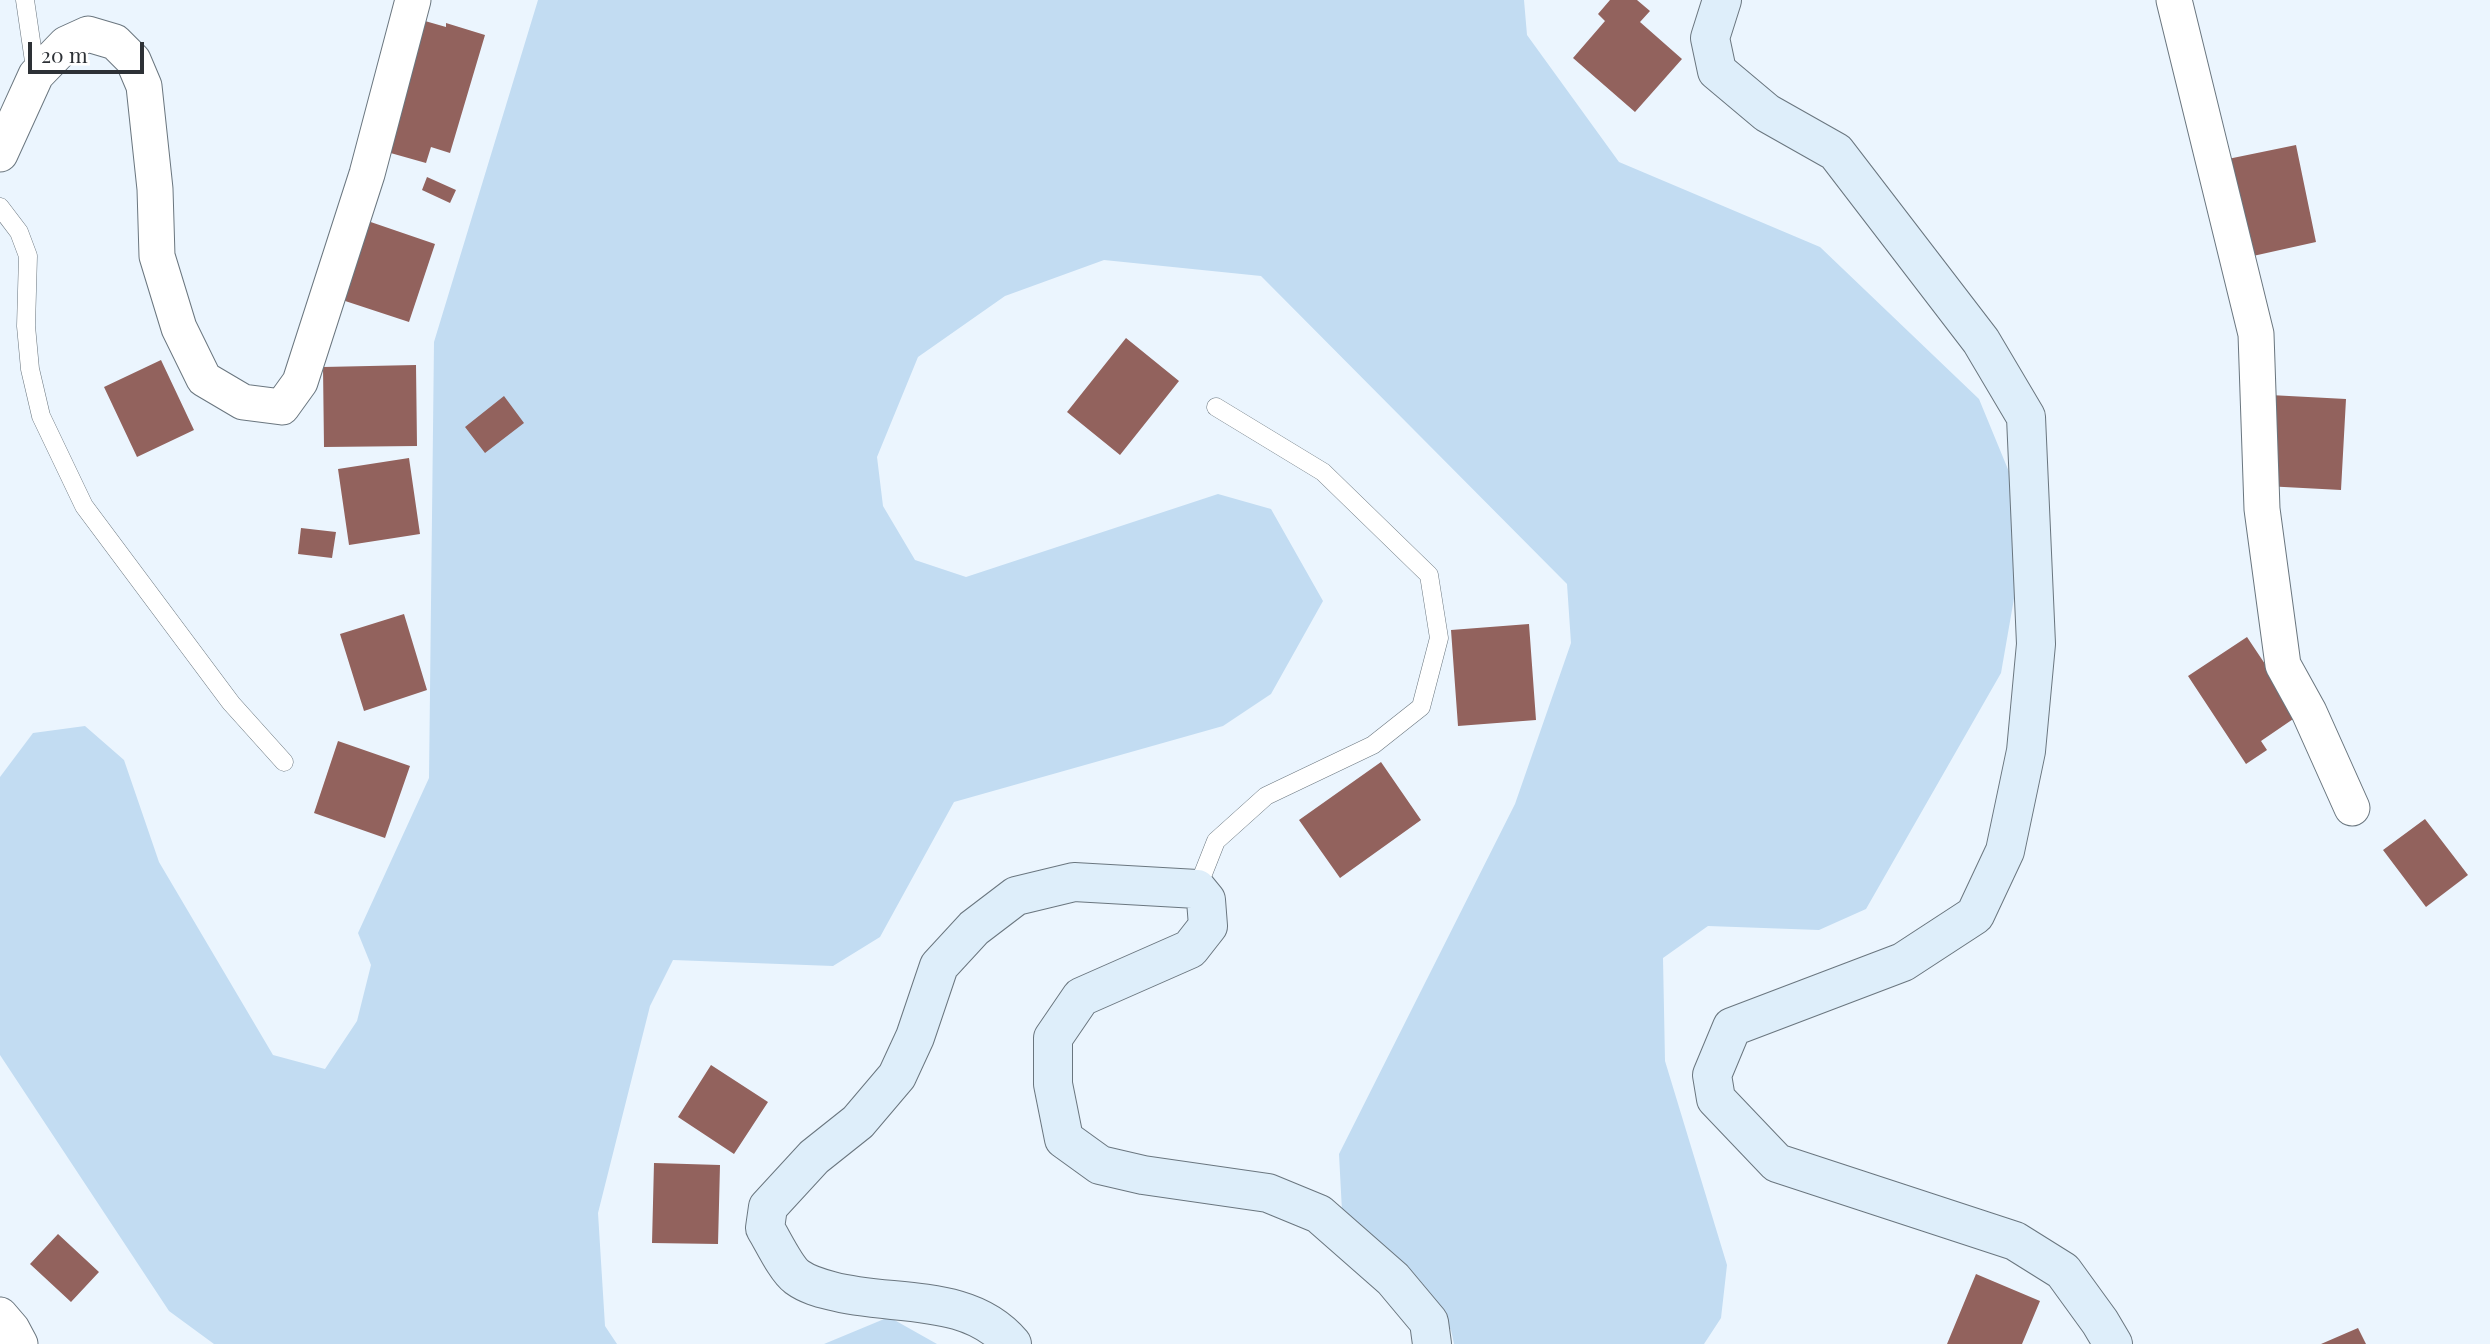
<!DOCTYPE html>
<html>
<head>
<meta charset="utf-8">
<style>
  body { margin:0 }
  #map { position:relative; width:2490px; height:1344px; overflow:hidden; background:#ebf5fe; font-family:"Playfair Display",serif }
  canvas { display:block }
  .scale { position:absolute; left:28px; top:42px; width:116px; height:32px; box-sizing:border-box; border:4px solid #2d3136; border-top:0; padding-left:9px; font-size:21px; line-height:24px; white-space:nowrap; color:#2d3136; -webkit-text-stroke:5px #fff; paint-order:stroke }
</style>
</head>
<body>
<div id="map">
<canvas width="2490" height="1344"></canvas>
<div class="scale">20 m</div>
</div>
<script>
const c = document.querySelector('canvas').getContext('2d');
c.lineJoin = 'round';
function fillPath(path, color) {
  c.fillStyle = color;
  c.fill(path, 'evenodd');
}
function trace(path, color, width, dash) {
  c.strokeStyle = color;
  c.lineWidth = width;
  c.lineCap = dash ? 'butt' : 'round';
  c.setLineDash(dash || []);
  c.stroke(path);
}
fillPath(new Path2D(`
  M538,0H1524L1527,35L1619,162L1820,247L1979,399L2028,518L2001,673L1866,909L1819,930L1708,926L1663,958L1665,1061L1727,1265L1721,1318L1704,1344H1454L1451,1330L1342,1211L1339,1154L1515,804L1571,643L1567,584L1261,276L1104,260L1005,296L918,357L877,457L883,506L915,560L966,577L1218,494L1271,509L1323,601L1271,694L1223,726L954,802L880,937L833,966L673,960L650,1006L598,1213L605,1326L617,1344H214L169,1311L0,1055V777L33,733L85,726L124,760L159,862L273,1055L325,1069L357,1021L371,965L358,933L429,778L434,342Z
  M889,1317L937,1344H824Z`), '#c2dcf2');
fillPath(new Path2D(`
  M1610,0H1637L1650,11L1640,22L1682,59L1635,112L1573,58L1605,21L1598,14Z
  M425,21L446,27V23L485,35L450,153L431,147L426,163L387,152Z
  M2296,145L2316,242L2244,258L2223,160Z
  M427,177L456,190L450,203L422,190Z
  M359,218L435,244L409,322L333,297Z
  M1126,338L1179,381L1120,455L1067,412Z
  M161,360L194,430L137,457L104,387Z
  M416,365L417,446L324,447L323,367Z
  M2270,395L2346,399L2341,490L2265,486Z
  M504,396L524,423L485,453L465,427Z
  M409,458L420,534L349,545L338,469Z
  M301,528L336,532L332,558L298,554Z
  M404,614L427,690L364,711L340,634Z
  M1529,624L1536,720L1458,726L1451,630Z
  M2247,637L2299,715L2261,741L2267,750L2246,764L2188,676Z
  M338,741L410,766L385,838L314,813Z
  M1381,762L1421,820L1340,878L1299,820Z
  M2425,819L2468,875L2426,907L2383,850Z
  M711,1065L768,1102L734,1154L678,1117Z
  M654,1163L720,1165L718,1244L652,1243Z
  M58,1234L99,1272L71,1302L30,1264Z
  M1976,1274L2040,1301L2022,1344H1947Z
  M2358,1328L2366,1344H2321Z`), '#92625d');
const lane = new Path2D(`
  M25,0L36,75
  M0,207L19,232L28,256L26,326L30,369L41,416L84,506L231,703L284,762
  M1197,889L1216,841L1266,796L1373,745L1421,707L1439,638L1429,575L1323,472L1216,407`);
const street = new Path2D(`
  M2174,0L2256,334L2262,509L2283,665L2309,712L2352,808
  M0,154L36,75L66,44L88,34L115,42L133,60L144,86L155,189L157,256L179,328L204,379L243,402L282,407L300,382L367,174L413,0
  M0,1315L12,1329L20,1344`);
const secondary = new Path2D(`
  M1722,0L1710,38L1717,71L1767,113L1836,152L1981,341L2026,417L2036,644L2026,751L2005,851L1975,915L1903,962L1732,1027L1712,1075L1716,1099L1777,1163L2015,1241L2063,1271L2100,1322L2113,1344
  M1012,1344C968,1292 892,1307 832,1291C820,1288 808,1285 797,1277C786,1269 773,1241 765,1228L768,1207L814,1157L858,1122L897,1076L915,1037L939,966L974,928L1016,896L1074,882L1197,889L1206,900L1208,926L1190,949L1081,997L1053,1038V1084L1064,1139L1100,1165L1143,1175L1268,1193L1319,1214L1393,1279L1429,1322L1432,1344`);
trace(lane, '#6a767f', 19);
trace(street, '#6a767f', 37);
trace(secondary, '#6a767f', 40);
trace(lane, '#fff', 18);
trace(street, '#fff', 35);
trace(secondary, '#deeefa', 38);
</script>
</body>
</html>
